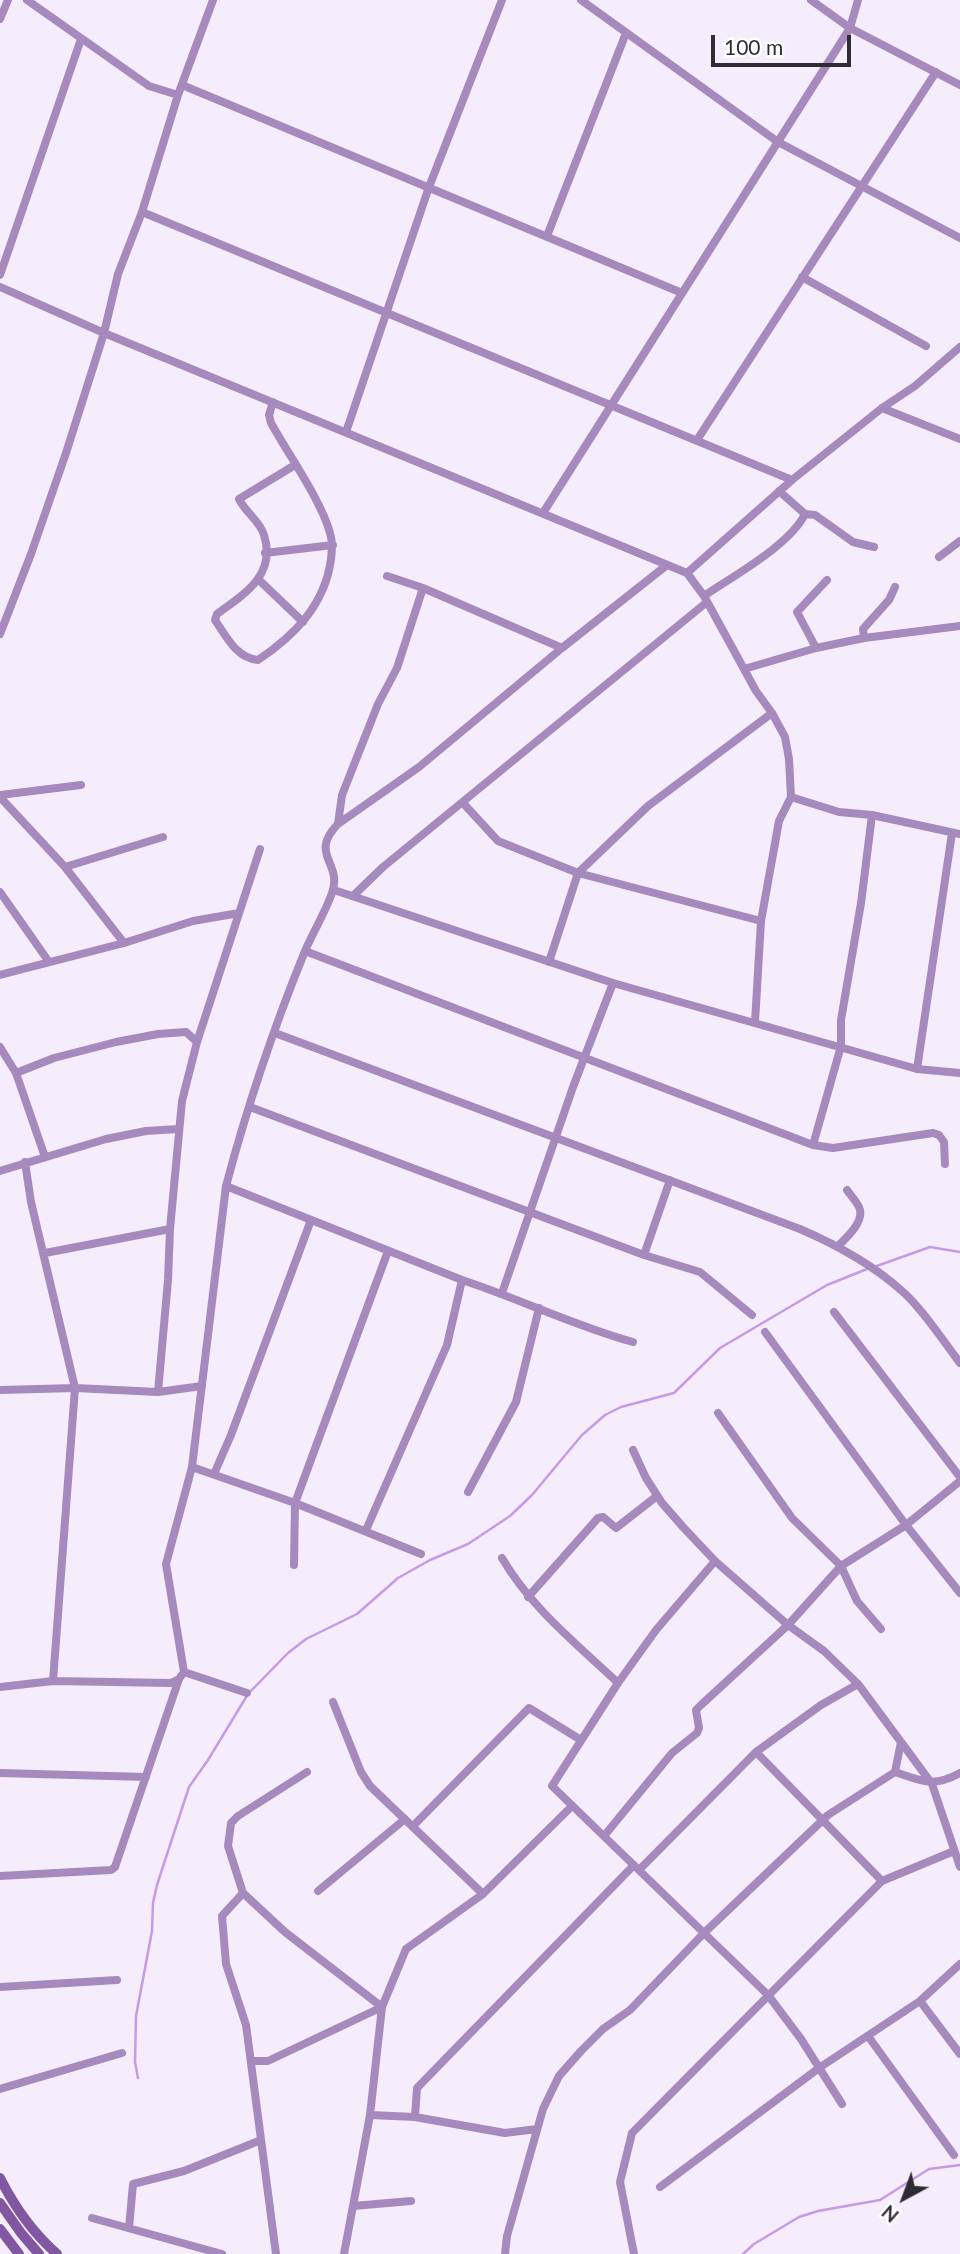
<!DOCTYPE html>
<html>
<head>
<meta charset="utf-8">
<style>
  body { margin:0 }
  #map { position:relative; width:960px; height:2254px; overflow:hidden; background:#f5edfc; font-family:Lato,sans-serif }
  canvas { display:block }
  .north { position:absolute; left:869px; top:2163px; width:70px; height:70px; -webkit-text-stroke:5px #fff; paint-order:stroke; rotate:221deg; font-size:19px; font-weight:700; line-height:28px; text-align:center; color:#2f2c31 }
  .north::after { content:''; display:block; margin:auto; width:24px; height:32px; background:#2f2c31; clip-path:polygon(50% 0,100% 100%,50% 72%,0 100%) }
  .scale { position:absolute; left:711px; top:35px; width:140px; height:32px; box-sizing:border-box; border:4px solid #2f2c31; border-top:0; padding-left:9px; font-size:21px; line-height:24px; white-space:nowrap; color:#2f2c31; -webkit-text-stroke:5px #fff; paint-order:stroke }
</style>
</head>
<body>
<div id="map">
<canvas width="960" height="2254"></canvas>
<div class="north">N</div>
<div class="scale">100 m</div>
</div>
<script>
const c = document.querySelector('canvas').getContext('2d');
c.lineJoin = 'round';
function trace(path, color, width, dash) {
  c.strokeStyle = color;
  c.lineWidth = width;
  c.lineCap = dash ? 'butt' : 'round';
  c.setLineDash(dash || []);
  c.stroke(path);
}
trace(new Path2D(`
  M874,1267L930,1247L960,1252
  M138,2078L135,2062L136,2016L152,1931L153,1903L157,1885L189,1787L208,1760L248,1694L288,1653L306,1639L357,1614L398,1578L430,1560L468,1544L510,1516L532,1495L582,1435L605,1415L621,1407L674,1393L720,1348L827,1285L867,1269
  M743,2254L754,2244L799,2217L818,2211L880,2200L929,2169L960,2165`), '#c79ae8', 2.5);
trace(new Path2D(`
  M27,0L149,86L178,95
  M581,0L778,142L960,238
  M811,0L850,28L960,85
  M0,19L8,0
  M182,85L682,293
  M142,212L792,480
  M547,236L626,33
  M0,275L81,39
  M802,277L926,346
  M0,287L104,333L687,573L704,596L756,691L772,713L785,737L789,759L791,797L779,821L761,921L755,1022
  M273,402L269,415L271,423C288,454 321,500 330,533C333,542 332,550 331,559C325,605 294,636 258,660C236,658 226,636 215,620L217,614C243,595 277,575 264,535C260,521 245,512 239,499L295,465
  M882,408L960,439
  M346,432L429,187L502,0
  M697,440L936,72
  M779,491L805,514L815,515L853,542L874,547
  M543,513L850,28L858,0
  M265,553L333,545
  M939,557L960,541
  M687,573L792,480L882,408L915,386L960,347
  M387,576L423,588L562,648
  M259,580L303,622
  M704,596C733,576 790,545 805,514
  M0,634L31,554L66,453L104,333L118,274L142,212L178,95L213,0
  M864,638L863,629L889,600L895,587
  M816,648L797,612L827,580
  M744,669L816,648L864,638L960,626
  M0,795L81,785
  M0,797L65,867L124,943
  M791,797L839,812L872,815L960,834
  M463,803L498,841L578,873L761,921
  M338,824L342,795L378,704L397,668L423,588
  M65,867L163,837
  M334,890L613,983L917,1069L960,1073
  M0,892L49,962
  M353,896L383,867L707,602
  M305,951L813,1145L833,1148L933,1133L939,1135L944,1142L945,1164
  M549,962L578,873L648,806L772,713
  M0,975L124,943L193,921L239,913
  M275,1033L800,1229C837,1245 872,1264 902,1291C921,1307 944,1342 960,1363
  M0,1047L16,1073L45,1157
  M917,1069L952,833
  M16,1073L54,1058L116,1042L158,1034L186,1032L197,1042
  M250,1107L644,1255L700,1272L752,1315
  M813,1145L841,1046V1020L861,903L872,815
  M25,1162L31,1202L75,1388L53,1681
  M0,1171L106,1139L146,1131L178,1129
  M226,1186L462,1280C520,1299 575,1326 633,1342
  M838,1246C846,1238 863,1223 860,1210C859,1204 851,1196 847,1190
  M45,1253L170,1229
  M644,1255L670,1180
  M502,1293L573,1087L613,983
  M834,1312L960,1477
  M765,1332L906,1525L960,1593
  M0,1390L75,1388L158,1392L202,1386
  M158,1392L168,1280L170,1229L182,1101L197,1042L260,849
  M718,1413L792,1518L841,1566L857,1601L881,1629
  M633,1450L646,1478L662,1503L683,1527L715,1561L788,1625L824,1651L858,1684L901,1742L895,1772
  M192,1467L295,1503L421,1554
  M214,1474L231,1435L311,1220
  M468,1492L516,1402L539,1308
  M366,1530L447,1345L462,1280
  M502,1558C531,1608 577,1644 618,1683
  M715,1561L656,1630L618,1683L552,1786L768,1995L801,2039L842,2104
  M294,1565L295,1503L388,1251
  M528,1597L598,1518L603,1517L616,1528L657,1496
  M184,1672L247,1693
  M0,1687L53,1681L171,1683L179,1679L184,1672L166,1564L192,1467L226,1186C247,1107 274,1027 305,951C313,932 325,913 332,893C343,862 308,855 338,824L419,767L562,648L667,565
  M333,1702L361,1772L370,1786L483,1894
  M901,1742L932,1784L960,1867
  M756,1752L882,1881
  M895,1772C922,1781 933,1788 960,1773
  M0,1773L146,1777
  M413,1826L529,1708L581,1740
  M604,1836L672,1753L697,1733L699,1728L696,1710L701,1705L788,1625L841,1566L906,1525L960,1481
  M639,1870L756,1752L821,1705L858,1684
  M0,1876L111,1870L115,1867L179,1679
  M318,1891L405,1819
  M243,1893L222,1916L226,1964L246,2025L276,2254
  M0,1987L117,1980
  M920,2001L960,2054
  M868,2036L954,2155
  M251,2061H268L382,2007L285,1932L243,1893L228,1846L231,1823L238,1816L307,1772
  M0,2089L122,2053
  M370,2115L415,2117L505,2133L537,2129
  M415,2117L417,2088L634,1865
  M660,2187L819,2068L920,2001L960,1964
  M353,2206L411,2201
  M92,2218L222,2254
  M129,2228L133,2184L184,2171L261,2140
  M344,2254L370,2115L382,2007L406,1949L483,1894L572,1806
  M505,2254L507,2236L543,2109L559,2076L581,2051L603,2029L630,2010L704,1933L828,1815L895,1772
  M634,2254L620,2182L632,2133L882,1881L954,1851`), '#a78abd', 8);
trace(new Path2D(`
  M0,2178C14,2206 33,2233 57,2254
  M0,2203L21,2233L39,2254
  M0,2229L19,2254`), '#8257a1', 10);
</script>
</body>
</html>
